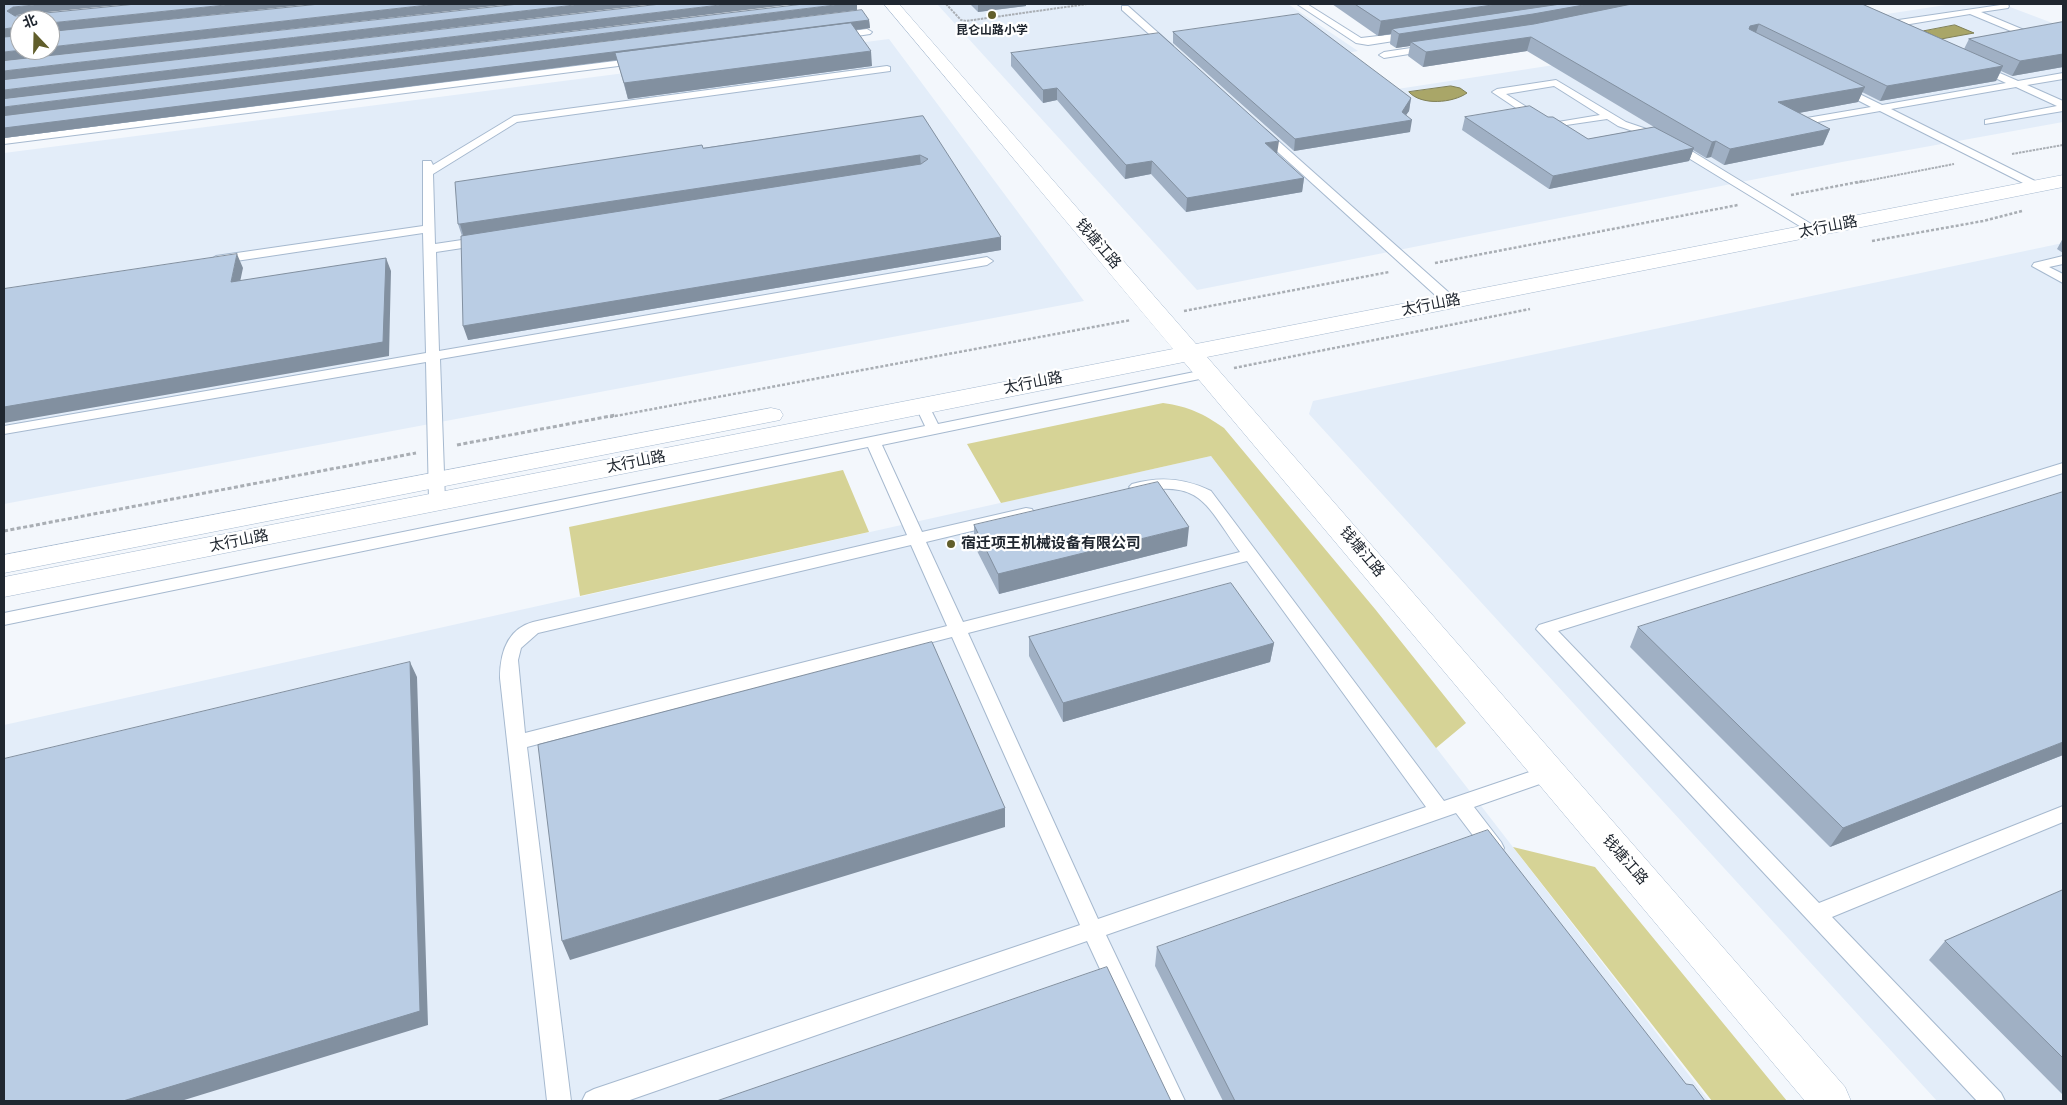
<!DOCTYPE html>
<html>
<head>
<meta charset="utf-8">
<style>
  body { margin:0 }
  #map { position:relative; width:2067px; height:1105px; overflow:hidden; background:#f3f7fc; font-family:Figtree,"Noto Sans SC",sans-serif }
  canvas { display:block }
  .frame { position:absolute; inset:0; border:5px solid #202730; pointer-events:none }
  .north { position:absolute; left:10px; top:10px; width:50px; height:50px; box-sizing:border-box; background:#fff; border:1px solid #a6a9ac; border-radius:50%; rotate:339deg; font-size:14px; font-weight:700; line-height:20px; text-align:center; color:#202730 }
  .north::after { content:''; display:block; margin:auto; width:18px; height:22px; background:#615e2b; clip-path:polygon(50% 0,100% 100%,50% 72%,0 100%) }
</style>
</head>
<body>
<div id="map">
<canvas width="2067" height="1105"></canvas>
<div class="frame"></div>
<div class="north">北</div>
</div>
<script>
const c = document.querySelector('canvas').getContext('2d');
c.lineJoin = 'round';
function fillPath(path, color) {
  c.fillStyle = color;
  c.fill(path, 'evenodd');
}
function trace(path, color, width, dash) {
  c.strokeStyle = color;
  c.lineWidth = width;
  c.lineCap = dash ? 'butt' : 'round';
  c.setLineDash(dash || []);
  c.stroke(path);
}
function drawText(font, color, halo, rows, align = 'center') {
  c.font = font + ' Figtree,"Noto Sans SC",sans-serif';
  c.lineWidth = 4.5;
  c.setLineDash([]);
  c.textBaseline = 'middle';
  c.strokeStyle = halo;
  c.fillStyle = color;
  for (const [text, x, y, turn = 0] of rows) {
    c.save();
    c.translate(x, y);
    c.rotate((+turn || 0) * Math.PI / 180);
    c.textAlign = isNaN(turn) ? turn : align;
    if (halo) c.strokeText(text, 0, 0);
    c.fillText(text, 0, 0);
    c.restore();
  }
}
fillPath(new Path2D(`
  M937,4H1288L1358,51L1341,54L1391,90L1952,4H2002L2063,27V122L1842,162L1197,290Z
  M889,39L1084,301L4,504V153Z
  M2063,243V1101H1937L1309,414L1313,401Z
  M1211,456L1709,1101H4V725Z`), '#e3edf9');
fillPath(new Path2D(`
  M1163,403C1190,407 1202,413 1224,428L1375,609L1466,723L1436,748L1211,456L1001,503L967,444Z
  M843,470L869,532L580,596L569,527Z
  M1513,847L1595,867L1787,1101H1712Z`), '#d6d396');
const water = new Path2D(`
  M1955,25L1974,33L1941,39L1924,31Z
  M1451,86L1460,88L1467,93C1453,103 1421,106 1409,92Z`);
fillPath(water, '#a9a668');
trace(water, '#808057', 1);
const service = new Path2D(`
  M402,4H410L408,74L403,77L398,74Z
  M1297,4H1307L1361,38L1413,32L1418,35L1413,38L1368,45L1356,43Z
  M2007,4L2009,6L2008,8L1981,12L2036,35V39H2030L1970,14L1892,27L1888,30L1880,25L1885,22Z
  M1122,6H1128L1173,46V50H1167L1122,10Z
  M867,29L872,32L870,34L837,39L832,36L837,33Z
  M1431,45L1436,48L1434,50L1384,58L1379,55L1384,52Z
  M639,58L642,59V63L4,144V138Z
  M1979,64L2018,81L2063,73V79L2027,85L2063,101V111L1985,124V120L2057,106L2016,87L1891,109L2041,184V188H2033L1880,111L1795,126L1790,123L1795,120L1871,107L1838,90V86L1841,85L1882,105L2006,83L1976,69L1974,67Z
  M887,66L890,67V71L517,122L433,174L435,244L482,237L488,241L482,245L436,252L439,351L987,257L993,261L987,265L440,359L445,501L442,505L437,506L429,501L426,362L4,434V426L426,353L423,233L216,264L210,260L216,256L423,226V161H431L433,165L514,116Z
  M1556,80L1626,122L1667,136L1821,230L1815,234L1811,233L1659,140L1618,126L1607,119L1546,128L1492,92L1497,89ZM1554,86L1600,115L1552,123L1506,94Z
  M1262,129L1266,130L1455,298L1456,301L1455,304H1445L1258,134V130Z
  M2063,256V264L2049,267L2063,274V283L2032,266L2034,263Z
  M1209,369L1216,373L1214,376L882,445L922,532L1026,508L1032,509L1034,513L1032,517L1026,518L926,542L963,622L1240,552C1206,505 1202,479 1137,492L1129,487L1132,484C1160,476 1185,478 1211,491L1444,801L1550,765L1557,768L1560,773L1557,778L1474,807L1501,842L1504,848L1501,854L1494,856L1487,854L1456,813L1106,935L1185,1101H1161L1087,941L627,1101H582L586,1093L594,1089L1080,925L952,637L527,747L571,1101H547L500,678C500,654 507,629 533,622L907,535L868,447L4,625V613L925,426L915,405L922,401L927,402L938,424ZM911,545L947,626L525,733L518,660L521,648L538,633ZM1247,561L1426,807L1098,919L968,633Z
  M2063,463V473L1558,631L1819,903L2063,806V822L1832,917L2001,1093L2005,1101H1977L1536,629L1539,625Z`);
const tertiary = new Path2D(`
  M884,4H899L1196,344L2063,175V187L1207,357L1845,1087L1851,1101H1805L1184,362L4,597V577L1173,349Z
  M771,408L780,410L783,415L780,420L4,573V555Z`);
trace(service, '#a6b9cf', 2);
trace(tertiary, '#a6b9cf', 1);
trace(new Path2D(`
  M946,4L961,20L966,21L1087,4
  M2012,154L2063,145
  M1856,183L1954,164`), '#a9aeb4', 2, [2.5, 1]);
trace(new Path2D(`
  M1791,195L1863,181
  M1872,241L1983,221L2022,211
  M1435,263L1738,205
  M1184,311L1389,272
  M1234,368L1530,309
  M610,417L1131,320`), '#a9aeb4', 2.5, [3, 2]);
trace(new Path2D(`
  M457,445L616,415
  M4,531L416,453`), '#a9aeb4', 3, [4, 2.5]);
fillPath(service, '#fff');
fillPath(tertiary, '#fff');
fillPath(new Path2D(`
  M970,4H1026V6L978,12Z
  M1332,4H1862L1964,49L1969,39L2063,22V67L2012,76L2001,71L1996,81L1880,101L1862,92L1858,102L1798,113L1830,129L1823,145L1724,165L1711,157L1706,158L1693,150L1689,161L1549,189L1462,130L1465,117H1548L1588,139L1654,127L1527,51L1423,67L1408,56L1410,46L1396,48L1390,44L1391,34L1378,36Z
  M869,20L870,28L856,30L872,66L628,99L617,60L4,138V116Z
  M1173,32L1411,98L1409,111L1406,115L1410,132L1294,151L1173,43Z
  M1011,53L1277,154L1304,178L1302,192L1186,212L1151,174L1125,179L1057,100L1043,103L1011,66Z
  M923,116L1001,250L468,340L462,236L458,224L703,148Z
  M2063,238V253L2057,249Z
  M974,525L1187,546L999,594L974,545Z
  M1638,627L2063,755L1830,847L1630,647Z
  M1029,637L1274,643L1270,662L1063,722L1029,656Z
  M2063,890V1095L1929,960L1945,941Z
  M1157,947L1686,1084L1705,1101H1223L1155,966Z`), '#a0b0c4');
fillPath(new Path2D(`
  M45,4H130L17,15L11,20L7,11L13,7Z
  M235,4H313L50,32V23Z
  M437,4H512L4,61V52L23,50H50V47Z
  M583,4H654L4,80V71Z
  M728,4H796L4,99V90Z
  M843,4H857V10L4,116V107Z
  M978,4H1026V6L978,12Z
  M1499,4H1589L1392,29L1391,34L1378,36L1381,21Z
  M1589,4H1661L1530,28L1411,42L1410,46L1396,48L1399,34Z
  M869,20L870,28L617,60L615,53L617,60L4,138V128Z
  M1759,24L1754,38L1745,40L1750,26Z
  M17,27L20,36L4,38V29Z
  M1531,37L1527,51L1423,67L1426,52Z
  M871,51L872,66L628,99L624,83Z
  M2063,54V67L2012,76L2020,61Z
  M2003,66L1996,81L1880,101L1887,86Z
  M1865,87L1858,102L1772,118L1778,102Z
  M1057,88V100L1043,103V90Z
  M1411,98L1409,111L1401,122L1412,120L1410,132L1294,151L1295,139L1402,112Z
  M1830,129L1823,145L1724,165L1730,149Z
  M1279,141L1277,154L1265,143Z
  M1716,141L1711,157L1706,158L1712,142Z
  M1694,148L1689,161L1549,189L1553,176Z
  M920,155L921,167L464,238L460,224Z
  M1152,161L1151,174L1125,179L1126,165Z
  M1304,178L1302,192L1186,212L1187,198Z
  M1001,237V250L468,340L463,326Z
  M237,254L243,268L237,296L231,282Z
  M386,258L391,271L389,356L4,423V407Z
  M1189,527L1187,546L999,594L998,574Z
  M1274,643L1270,662L1063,722V703Z
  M410,662L417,677L428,1025L181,1101H123Z
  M2063,742V755L1830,847L1843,828Z
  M1005,808V827L570,960L562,941Z`), '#8290a0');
const building = new Path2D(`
  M4,4H45L13,7L7,11L15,16L136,4H235L50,23V20H20V50H23L4,52V37L17,36V27L4,29Z
  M320,4H437L50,47V32Z
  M519,4H583L4,71V61Z
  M661,4H728L4,90V80Z
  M804,4H843L4,107V99Z
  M1355,4H1499L1381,21Z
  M1561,4H1589L1533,14L1399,34L1392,29Z
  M1632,4H1862L2003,66L1887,86L1759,24L1750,26L1749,29L1865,87L1778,102L1830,129L1730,149L1716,141L1712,142L1531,37L1426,52L1411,42L1534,24Z
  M862,10L869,20L4,128V116Z
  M1299,14L1411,98L1402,112L1412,120L1295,139L1173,32Z
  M2063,22V54L2020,61L1969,39Z
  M851,23L871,51L624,83L615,53Z
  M1159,33L1279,141L1265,143L1304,178L1187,198L1152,161L1126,165L1057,88L1043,90L1011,53Z
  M1530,106L1548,117H1553L1588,139L1654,127L1694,148L1553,176L1465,117Z
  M923,116L1001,237L463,326L461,236L921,164L928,159L920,155L460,224H458L455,182L702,145L703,148Z
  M237,254L231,282L386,258L383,342L4,407V289Z
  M1158,482L1189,527L998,574L974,525Z
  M2063,492V742L1843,828L1638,627Z
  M1231,583L1274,643L1063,703L1029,637Z
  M932,642L1005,808L562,941L538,745Z
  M410,662L420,1011L123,1101H4V759Z
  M1488,830L1686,1084L1693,1085L1705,1101H1235L1157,947Z
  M2063,890V1058L1945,941Z
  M1107,967L1171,1101H717Z`);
fillPath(building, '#bacde4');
trace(building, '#8290a0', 1);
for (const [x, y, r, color] of [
  [992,15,5,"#615e2b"],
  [951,544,5,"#615e2b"]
]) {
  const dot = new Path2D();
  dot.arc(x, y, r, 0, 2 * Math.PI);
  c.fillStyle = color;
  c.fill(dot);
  trace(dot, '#fff', 2);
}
drawText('bold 12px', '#202730', '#fff', [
  ["昆仑山路小学",992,30]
]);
drawText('15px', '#202730', '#fff', [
  ["太行山路",1828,227,-11],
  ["钱塘江路",1098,244,49],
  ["太行山路",1431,305,-11],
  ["太行山路",1033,383,-11],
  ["太行山路",636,462,-11],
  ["太行山路",239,541,-11],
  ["钱塘江路",1362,552,50],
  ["钱塘江路",1625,860,49]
]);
drawText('bold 15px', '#202730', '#fff', [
  ["宿迁项王机械设备有限公司",961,544]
], 'left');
</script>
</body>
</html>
